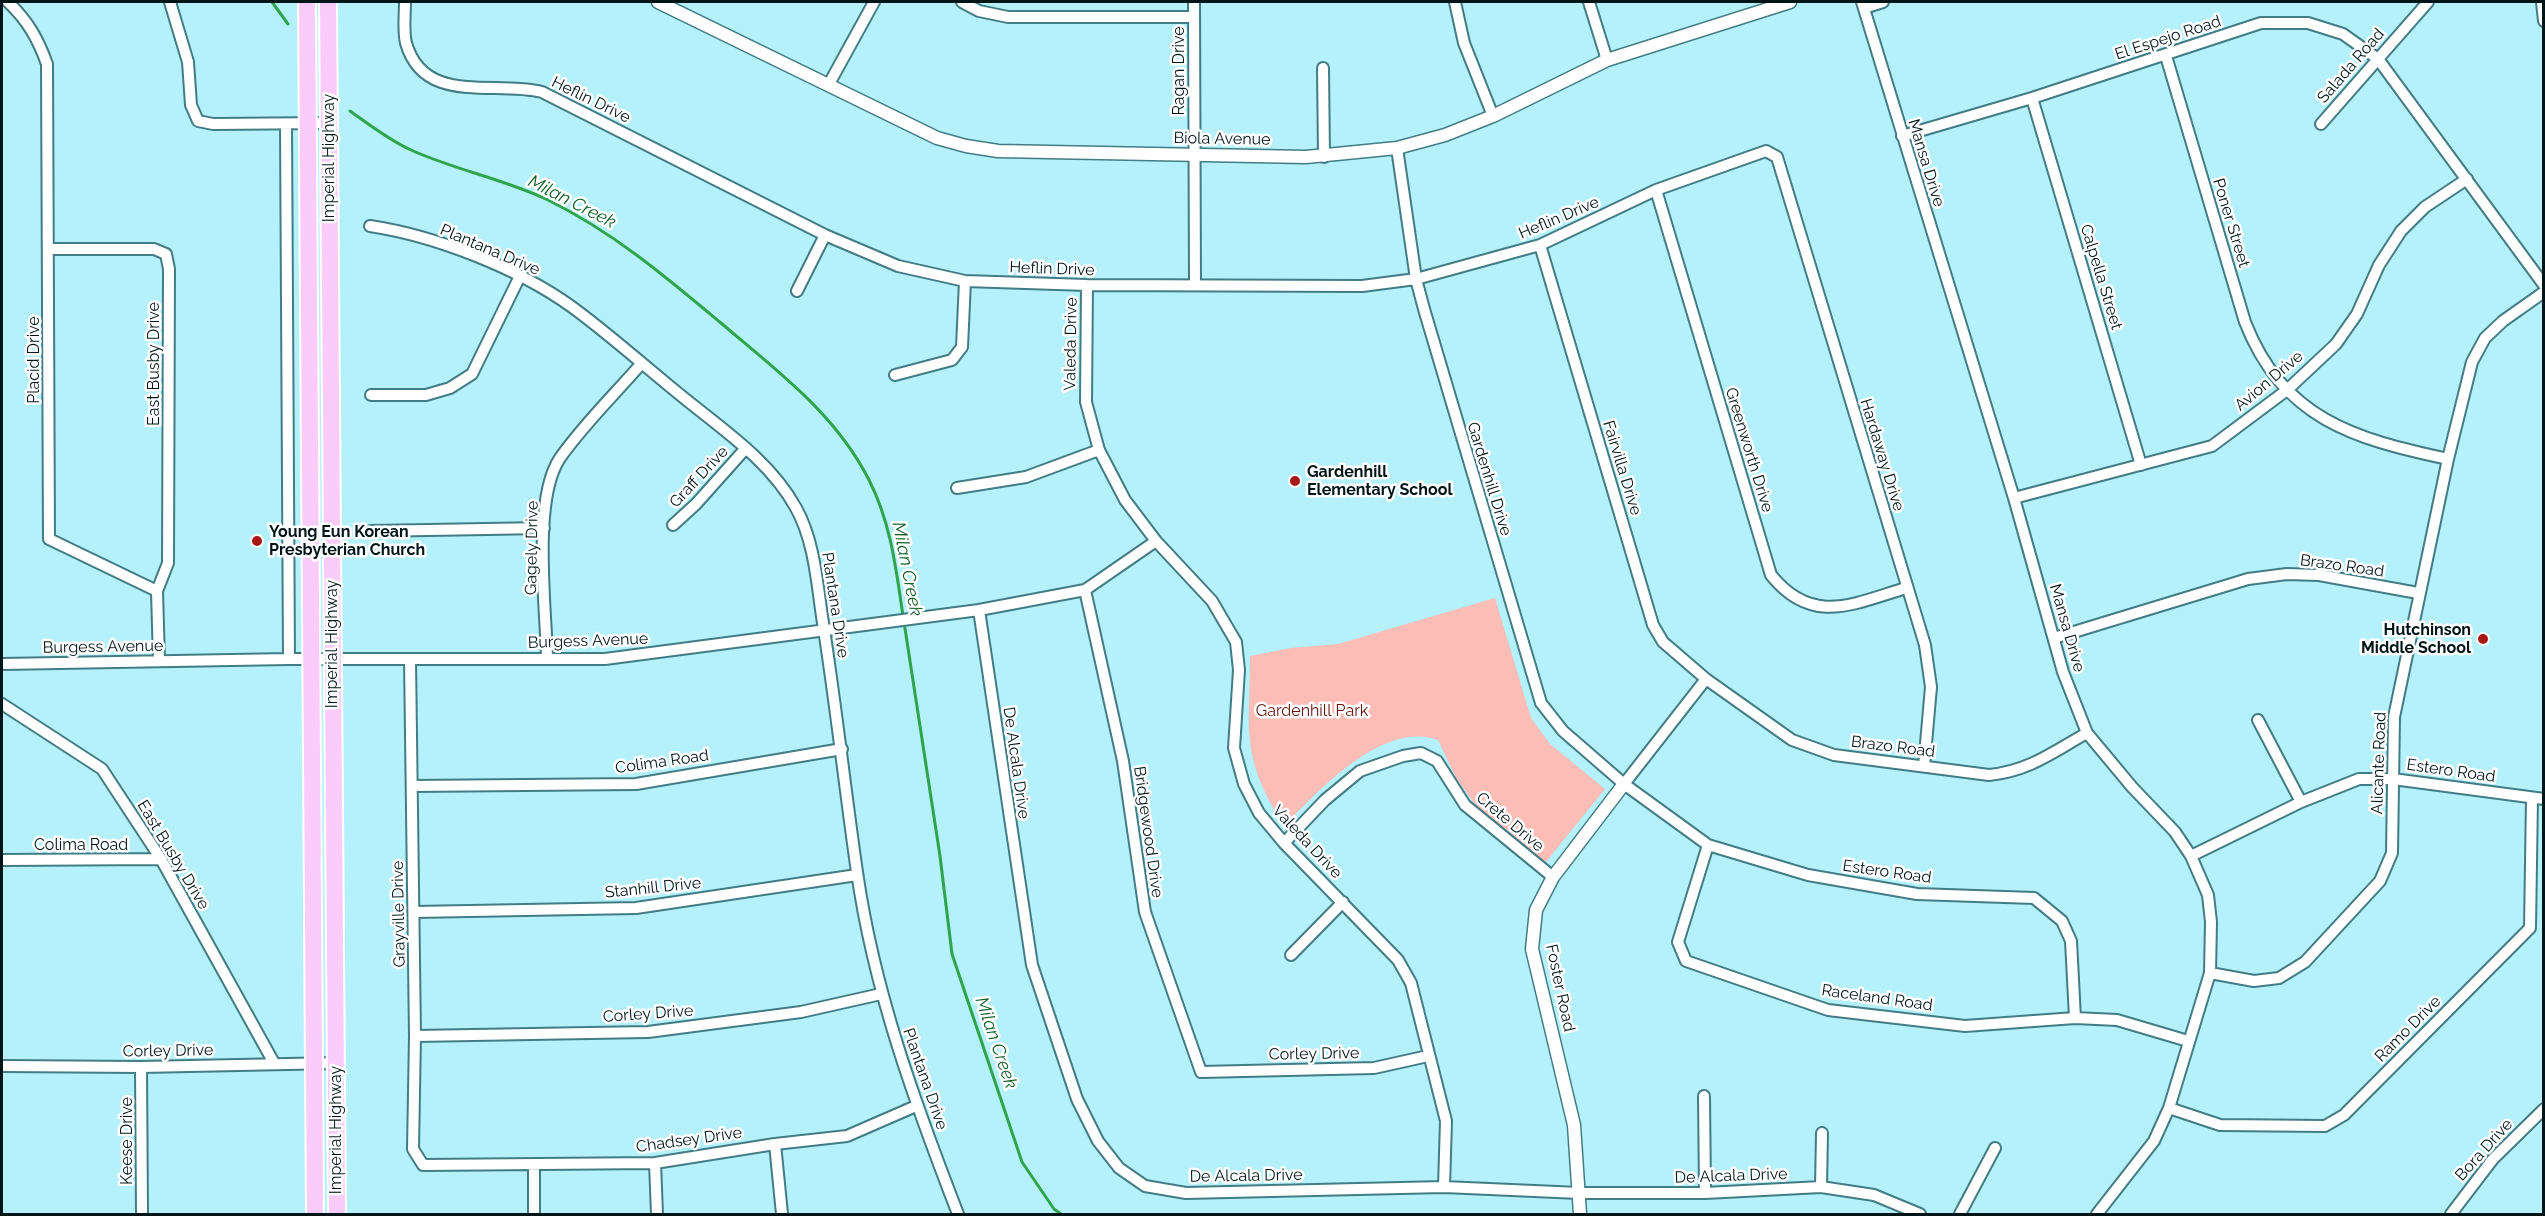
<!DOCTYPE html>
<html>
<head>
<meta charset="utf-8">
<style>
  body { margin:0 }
  #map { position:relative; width:2545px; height:1216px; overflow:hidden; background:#b5f1fa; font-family:Raleway,sans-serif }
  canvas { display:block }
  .frame { position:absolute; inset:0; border:3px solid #001518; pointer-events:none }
</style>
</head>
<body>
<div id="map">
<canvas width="2545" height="1216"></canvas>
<div class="frame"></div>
</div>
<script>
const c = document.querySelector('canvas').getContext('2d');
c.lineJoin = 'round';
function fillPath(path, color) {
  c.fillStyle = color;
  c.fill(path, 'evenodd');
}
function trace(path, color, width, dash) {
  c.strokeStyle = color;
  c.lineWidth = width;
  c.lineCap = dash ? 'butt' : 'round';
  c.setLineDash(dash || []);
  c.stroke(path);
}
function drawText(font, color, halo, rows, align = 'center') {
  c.font = font + ' Raleway,sans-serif';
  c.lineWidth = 5;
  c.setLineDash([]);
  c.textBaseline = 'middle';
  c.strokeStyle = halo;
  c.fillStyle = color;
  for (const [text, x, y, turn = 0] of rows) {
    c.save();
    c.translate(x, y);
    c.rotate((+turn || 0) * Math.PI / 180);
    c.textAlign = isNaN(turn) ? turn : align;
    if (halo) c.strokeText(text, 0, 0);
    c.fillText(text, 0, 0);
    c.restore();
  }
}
fillPath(new Path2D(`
  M1495,598L1531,718L1550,744L1605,789L1545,863L1482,814L1456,778L1438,740C1385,721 1323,786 1290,820L1279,818C1240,752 1250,728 1250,656L1291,648L1338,644Z`), '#fbbdb5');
trace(new Path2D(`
  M272,2L288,24
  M350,111C370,125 389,140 411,150C455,170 504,179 548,200C613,232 666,277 721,323C777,371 835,413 869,480C891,523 896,569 903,616
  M904,622L940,856L952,954L1022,1162L1054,1209L1061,1214`), '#30a44d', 3);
const minor = new Path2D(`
  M8,2C28,21 38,39 47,64L49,539L157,591L159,661
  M170,2L188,62L191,105L198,121L213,124L329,123
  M405,2C405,14 403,31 406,43C424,106 494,80 542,92L825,235L898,266L965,281L1087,285L1362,286L1416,279L1540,245L1656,190L1766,151L1777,157L1925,645L1931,687L1924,766
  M962,2L979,11L1008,17H1194
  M1194,2L1195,285
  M1455,2L1464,43L1493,116
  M1589,2L1607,60
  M1862,2L2014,498L2063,672L2087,733L2132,787L2175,832L2191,856L2208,895L2211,922L2210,973L2169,1108L2154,1141L2097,1214
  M2542,2L2544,21
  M1864,8L1883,2
  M2166,56L2245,322C2283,419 2354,439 2448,459
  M1323,68L1324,157
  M829,84L874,2
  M2032,98L2141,465
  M286,124L289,659
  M2321,124L2428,2
  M1902,136L2032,98L2261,23H2308L2343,34L2378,59L2544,285
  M1397,148L1416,279L1424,309L1541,703L1563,731L1624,784L1708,845L1808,875L1917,894L2034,898L2062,921L2071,941L2075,1018
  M1656,190L1771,575C1812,626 1853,604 1906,588
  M370,226C436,236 518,268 572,307C613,337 650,371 689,402C728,433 772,464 796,508C815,542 817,585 823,623C836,706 845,789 857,872C874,991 915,1103 958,1214
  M1540,245L1653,625L1663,642L1706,679L1792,740L1834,755L1989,775C2029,771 2053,752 2087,733
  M49,249H154L166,254L169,269L168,563L157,591
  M1087,285L1086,402L1099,450L1125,500L1156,541L1212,601L1236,642L1239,670L1234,748L1244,784L1259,813L1284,843L1398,960L1411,983L1446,1121L1444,1187
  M797,291L825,235
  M895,375L952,360L962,347L965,281
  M371,395H426L450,388L472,374L520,276
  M957,488L1026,477L1099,450
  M2014,498L2212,446L2287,390L2336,344L2357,314L2379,265L2401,231L2425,207L2467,179
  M673,525L696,504L746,448
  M371,531L544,528
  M1085,590L1123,761L1145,912L1201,1072L1374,1068L1428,1056
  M979,610L1032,965L1077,1099L1098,1141L1119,1168L1145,1186L1186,1193L1444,1187L1579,1193H1705L1821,1187L1874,1195L1920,1214
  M2054,638L2248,579L2287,574L2319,575L2418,593
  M547,658C546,608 532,499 560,458C583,425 615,394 641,364
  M410,660L415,1036L413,1149L423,1165L655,1163L775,1144L847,1136L916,1106
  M2,664L289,659H605L979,610L1085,590L1156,541
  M2,704L102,769L161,859L274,1063
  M2258,720L2301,802
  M1624,784L1706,679
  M412,786L636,784L842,749
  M1284,843L1325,800L1360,771L1403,756L1421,753L1437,761L1465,805L1553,877
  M1708,845L1678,942L1686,961L1828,1010L1965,1026L2075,1018L2117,1020L2188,1041
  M2191,856L2301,802L2359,779H2393L2544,799
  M2,860L161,859
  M414,912L636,908L857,875
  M1291,955L1343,902
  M2210,973L2254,981L2279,978L2305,962L2380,881L2392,853L2394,717L2448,459L2472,362L2485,338L2503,321L2544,292
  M415,1036L648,1032L801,1012L881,994
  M2,1066L141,1067L336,1063
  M141,1067L142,1214
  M1704,1096L1705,1193
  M2169,1108L2220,1125L2325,1126L2344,1115L2530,928L2532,798
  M775,1144L782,1214
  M655,1163L657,1214
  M1821,1187L1822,1133
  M534,1214V1165
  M1960,1214L1995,1148
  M2451,1214L2493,1159L2544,1109`);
const tertiary = new Path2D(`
  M658,2L937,138L966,146L998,151L1306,157L1397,148L1445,135L1493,116L1607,60L1790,2
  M1580,1214L1574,1125L1532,949L1536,910L1553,877L1624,784`);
const primary = new Path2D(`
  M307,2L315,1214
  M328,2L337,1214`);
trace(minor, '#427c85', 14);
trace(tertiary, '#427c85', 15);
trace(primary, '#fff', 20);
trace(minor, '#fff', 10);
trace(tertiary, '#fff', 12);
trace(primary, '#fbcbf9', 16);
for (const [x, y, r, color] of [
  [1295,481,6,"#aa1816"],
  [257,541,6,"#aa1816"],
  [2483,639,6,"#aa1816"]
]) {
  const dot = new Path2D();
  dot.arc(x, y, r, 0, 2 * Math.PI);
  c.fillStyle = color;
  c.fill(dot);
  trace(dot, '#fff', 2);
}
drawText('16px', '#001518', '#fff', [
  ["El Espejo Road",2168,38,-18],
  ["Salada Road",2351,66,-49],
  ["Ragan Drive",1179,71,-90],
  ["Heflin Drive",591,100,26],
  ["Biola Avenue",1222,139,1],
  ["Imperial Highway",329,158,-90],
  ["Mansa Drive",1926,163,73],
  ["Heflin Drive",1559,218,-23],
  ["Poner Street",2231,223,73],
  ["Plantana Drive",490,250,23],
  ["Heflin Drive",1052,269,2],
  ["Calpella Street",2101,277,73],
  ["Valeda Drive",1071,344,-89],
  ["Placid Drive",34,360,-90],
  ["East Busby Drive",154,364,-90],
  ["Avion Drive",2269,381,-40],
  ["Greenworth Drive",1749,450,73],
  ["Hardaway Drive",1882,455,73],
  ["Fairvilla Drive",1622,468,73],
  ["Graff Drive",699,477,-47],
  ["Gardenhill Drive",1489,479,73],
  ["Gagely Drive",532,548,-89],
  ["Brazo Road",2342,566,8],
  ["Plantana Drive",835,605,81],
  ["Mansa Drive",2067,628,74],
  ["Burgess Avenue",588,641,-2],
  ["Imperial Highway",332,644,-90],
  ["Burgess Avenue",103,647,-1],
  ["Brazo Road",1893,747,7],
  ["Colima Road",662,762,-8],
  ["De Alcala Drive",1016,763,82],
  ["Alicante Road",2379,763,-88],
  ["Estero Road",2451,771,8],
  ["Crete Drive",1510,822,40],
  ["Bridgewood Drive",1148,832,82],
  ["Valeda Drive",1307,842,47],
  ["Colima Road",81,845],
  ["East Busby Drive",173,855,59],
  ["Estero Road",1887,872,8],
  ["Stanhill Drive",653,888,-6],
  ["Grayville Drive",399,914,-91],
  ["Foster Road",1560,988,78],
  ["Raceland Road",1877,998,8],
  ["Corley Drive",648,1014,-4],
  ["Ramo Drive",2408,1029,-45],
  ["Corley Drive",168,1051,-1],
  ["Corley Drive",1314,1054,-1],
  ["Plantana Drive",925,1079,71],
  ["Imperial Highway",336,1130,-90],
  ["Chadsey Drive",689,1140,-8],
  ["Keese Drive",127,1141,-90],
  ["Bora Drive",2484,1150,-48],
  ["De Alcala Drive",1246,1176,-1],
  ["De Alcala Drive",1731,1176,-2]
]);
drawText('bold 16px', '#001518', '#fff', [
  ["Gardenhill",1307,472],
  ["Elementary School",1307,490],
  ["Young Eun Korean",269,532],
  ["Presbyterian Church",269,550],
  ["Hutchinson",2471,630,"right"],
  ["Middle School",2471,648,"right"]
], 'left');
drawText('16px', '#651410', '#fff', [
  ["Gardenhill Park",1312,711]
]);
drawText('italic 18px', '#116027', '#fff', [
  ["Milan Creek",572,202,27],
  ["Milan Creek",907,569,79],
  ["Milan Creek",996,1043,71]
]);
</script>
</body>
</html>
